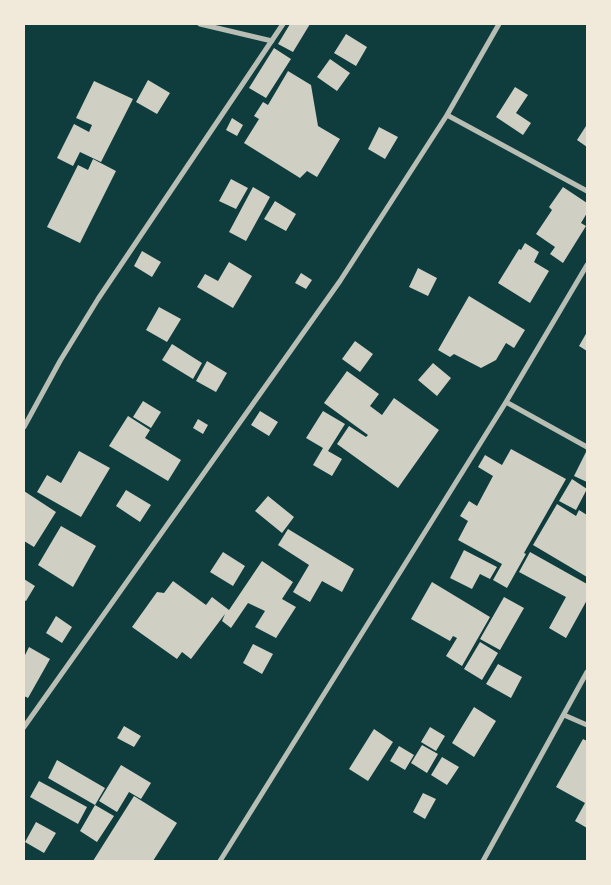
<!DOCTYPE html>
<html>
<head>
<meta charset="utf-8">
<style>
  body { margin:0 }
  #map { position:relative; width:611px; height:885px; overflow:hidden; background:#0f3d3e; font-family:"Golos Text",sans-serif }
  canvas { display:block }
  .frame { position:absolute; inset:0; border:25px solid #f1e9da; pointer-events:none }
</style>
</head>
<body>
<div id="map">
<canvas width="611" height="885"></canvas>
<div class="frame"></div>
</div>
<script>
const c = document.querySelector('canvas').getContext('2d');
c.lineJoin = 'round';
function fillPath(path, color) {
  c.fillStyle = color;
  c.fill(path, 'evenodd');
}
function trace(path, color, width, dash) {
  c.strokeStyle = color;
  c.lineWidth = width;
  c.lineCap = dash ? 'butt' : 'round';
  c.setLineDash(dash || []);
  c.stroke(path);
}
fillPath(new Path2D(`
  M290,24H310L293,52L278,44Z
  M346,34L367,47L356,66L334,53Z
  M274,48L291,59L266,98L249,88Z
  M330,59L350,73L337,91L317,77Z
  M288,71L311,85L318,126L340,139L317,177L307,171L300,178L244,143L259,119L254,116L263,102L268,105Z
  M148,80L170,93L157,114L136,102Z
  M94,81L133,99L101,162L80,152L73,166L57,158L74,124L89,132L92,125L76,118Z
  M515,87L528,95L516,113L531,123L523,135L496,117Z
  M232,118L243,125L237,136L226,130Z
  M586,126L587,127V147L577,140Z
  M379,127L398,137L385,159L368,149Z
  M93,159L116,171L80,243L47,227L78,165L88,170Z
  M231,179L248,188L236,209L219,201Z
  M253,187L270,197L246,241L229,232Z
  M563,187L587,203V213L581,223L586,226L563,263L550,254L555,247L536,234L552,210L549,207Z
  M275,201L296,214L286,231L264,219Z
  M525,243L539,252L534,262L549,271L530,303L498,283L519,249L521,250Z
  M142,251L161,262L152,277L134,266Z
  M229,262L252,276L233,308L197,287L205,274L218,281Z
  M418,268L437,278L428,296L409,287Z
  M301,273L312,280L306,289L295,283Z
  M469,296L525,330L514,348L506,343L496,360L481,368L454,354L450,357L438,350Z
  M159,307L181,319L167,342L146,330Z
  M587,332V351L579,346Z
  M355,341L373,354L360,372L342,359Z
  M172,344L202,363L193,379L162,360Z
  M207,361L227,373L216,392L196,381Z
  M433,363L451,378L437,396L418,380Z
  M347,371L379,394L370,406L382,415L394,398L439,430L398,488L337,444L349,426L366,437L368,435L324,403Z
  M143,401L161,412L151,428L133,417Z
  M260,411L278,422L269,436L251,425Z
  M323,411L345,424L328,451L342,459L332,476L313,465L323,448L306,438Z
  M128,416L150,430L145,438L181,460L168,481L109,446Z
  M198,419L208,425L203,434L193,428Z
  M511,449L566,479L524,553L526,554L507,588L493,580L502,564L458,540L468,521L460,516L469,501L477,506L493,476L478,467L485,455L502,465Z
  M79,451L110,468L81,517L37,492L47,475L61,483Z
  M586,452L587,453V482L574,476Z
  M572,479L587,489L576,510L559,501Z
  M126,490L151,505L140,522L116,506Z
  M24,491L56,512L34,547L24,541Z
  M268,496L294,517L282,533L255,511Z
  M557,504L576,516L579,510L587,515V577L533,545Z
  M61,526L96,546L73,587L38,565Z
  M288,529L354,569L342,592L322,581L310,602L293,592L309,565L278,545Z
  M464,550L497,567L490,579L480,574L472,589L450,578Z
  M223,552L245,566L233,586L210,572Z
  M530,552L587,584V600L566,638L549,628L566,597L519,572Z
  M262,561L293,582L282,599L296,607L276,638L255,627L265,611L248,603L231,628L222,621L225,614L191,659L182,652L177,659L132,627L157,592L164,593L173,581L206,605L212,597L229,610Z
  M24,579L35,586L26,601L24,600Z
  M432,582L490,617L462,666L446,656L457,638L453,636L450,641L411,619Z
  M504,597L524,608L500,650L480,639Z
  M56,616L72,627L62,643L46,633Z
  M480,642L498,653L482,680L464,669Z
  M253,644L273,654L262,674L243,663Z
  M29,647L50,659L28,698L24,696V657Z
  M498,664L522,677L511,698L486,684Z
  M474,707L496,721L474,757L452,743Z
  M124,726L141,736L134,747L117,738Z
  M430,727L445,736L436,751L421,742Z
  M374,729L393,742L368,781L349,769Z
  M583,739L587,741V828L575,821L585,803L556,787Z
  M422,745L438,754L427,773L411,763Z
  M399,746L414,755L405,770L390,761Z
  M442,757L459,767L447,785L431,775Z
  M57,760L105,788L95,805L48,778Z
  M121,765L151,783L141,799L129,792L117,812L99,801Z
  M39,781L87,807L78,824L30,797Z
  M423,793L436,799L425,819L413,812Z
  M134,796L177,823L153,861H93Z
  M95,805L114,816L97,842L80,831Z
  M36,822L56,833L44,853L25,842Z`), '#cfcfc3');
trace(new Path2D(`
  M200,24L272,41
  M447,115L587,191
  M506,402L587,447
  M24,427L60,361L98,299L283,24
  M564,715L587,725
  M24,727L340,281L447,115L499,24
  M220,861L506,402L587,265
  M483,861L587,672`), '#b8beb3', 5);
</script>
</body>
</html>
